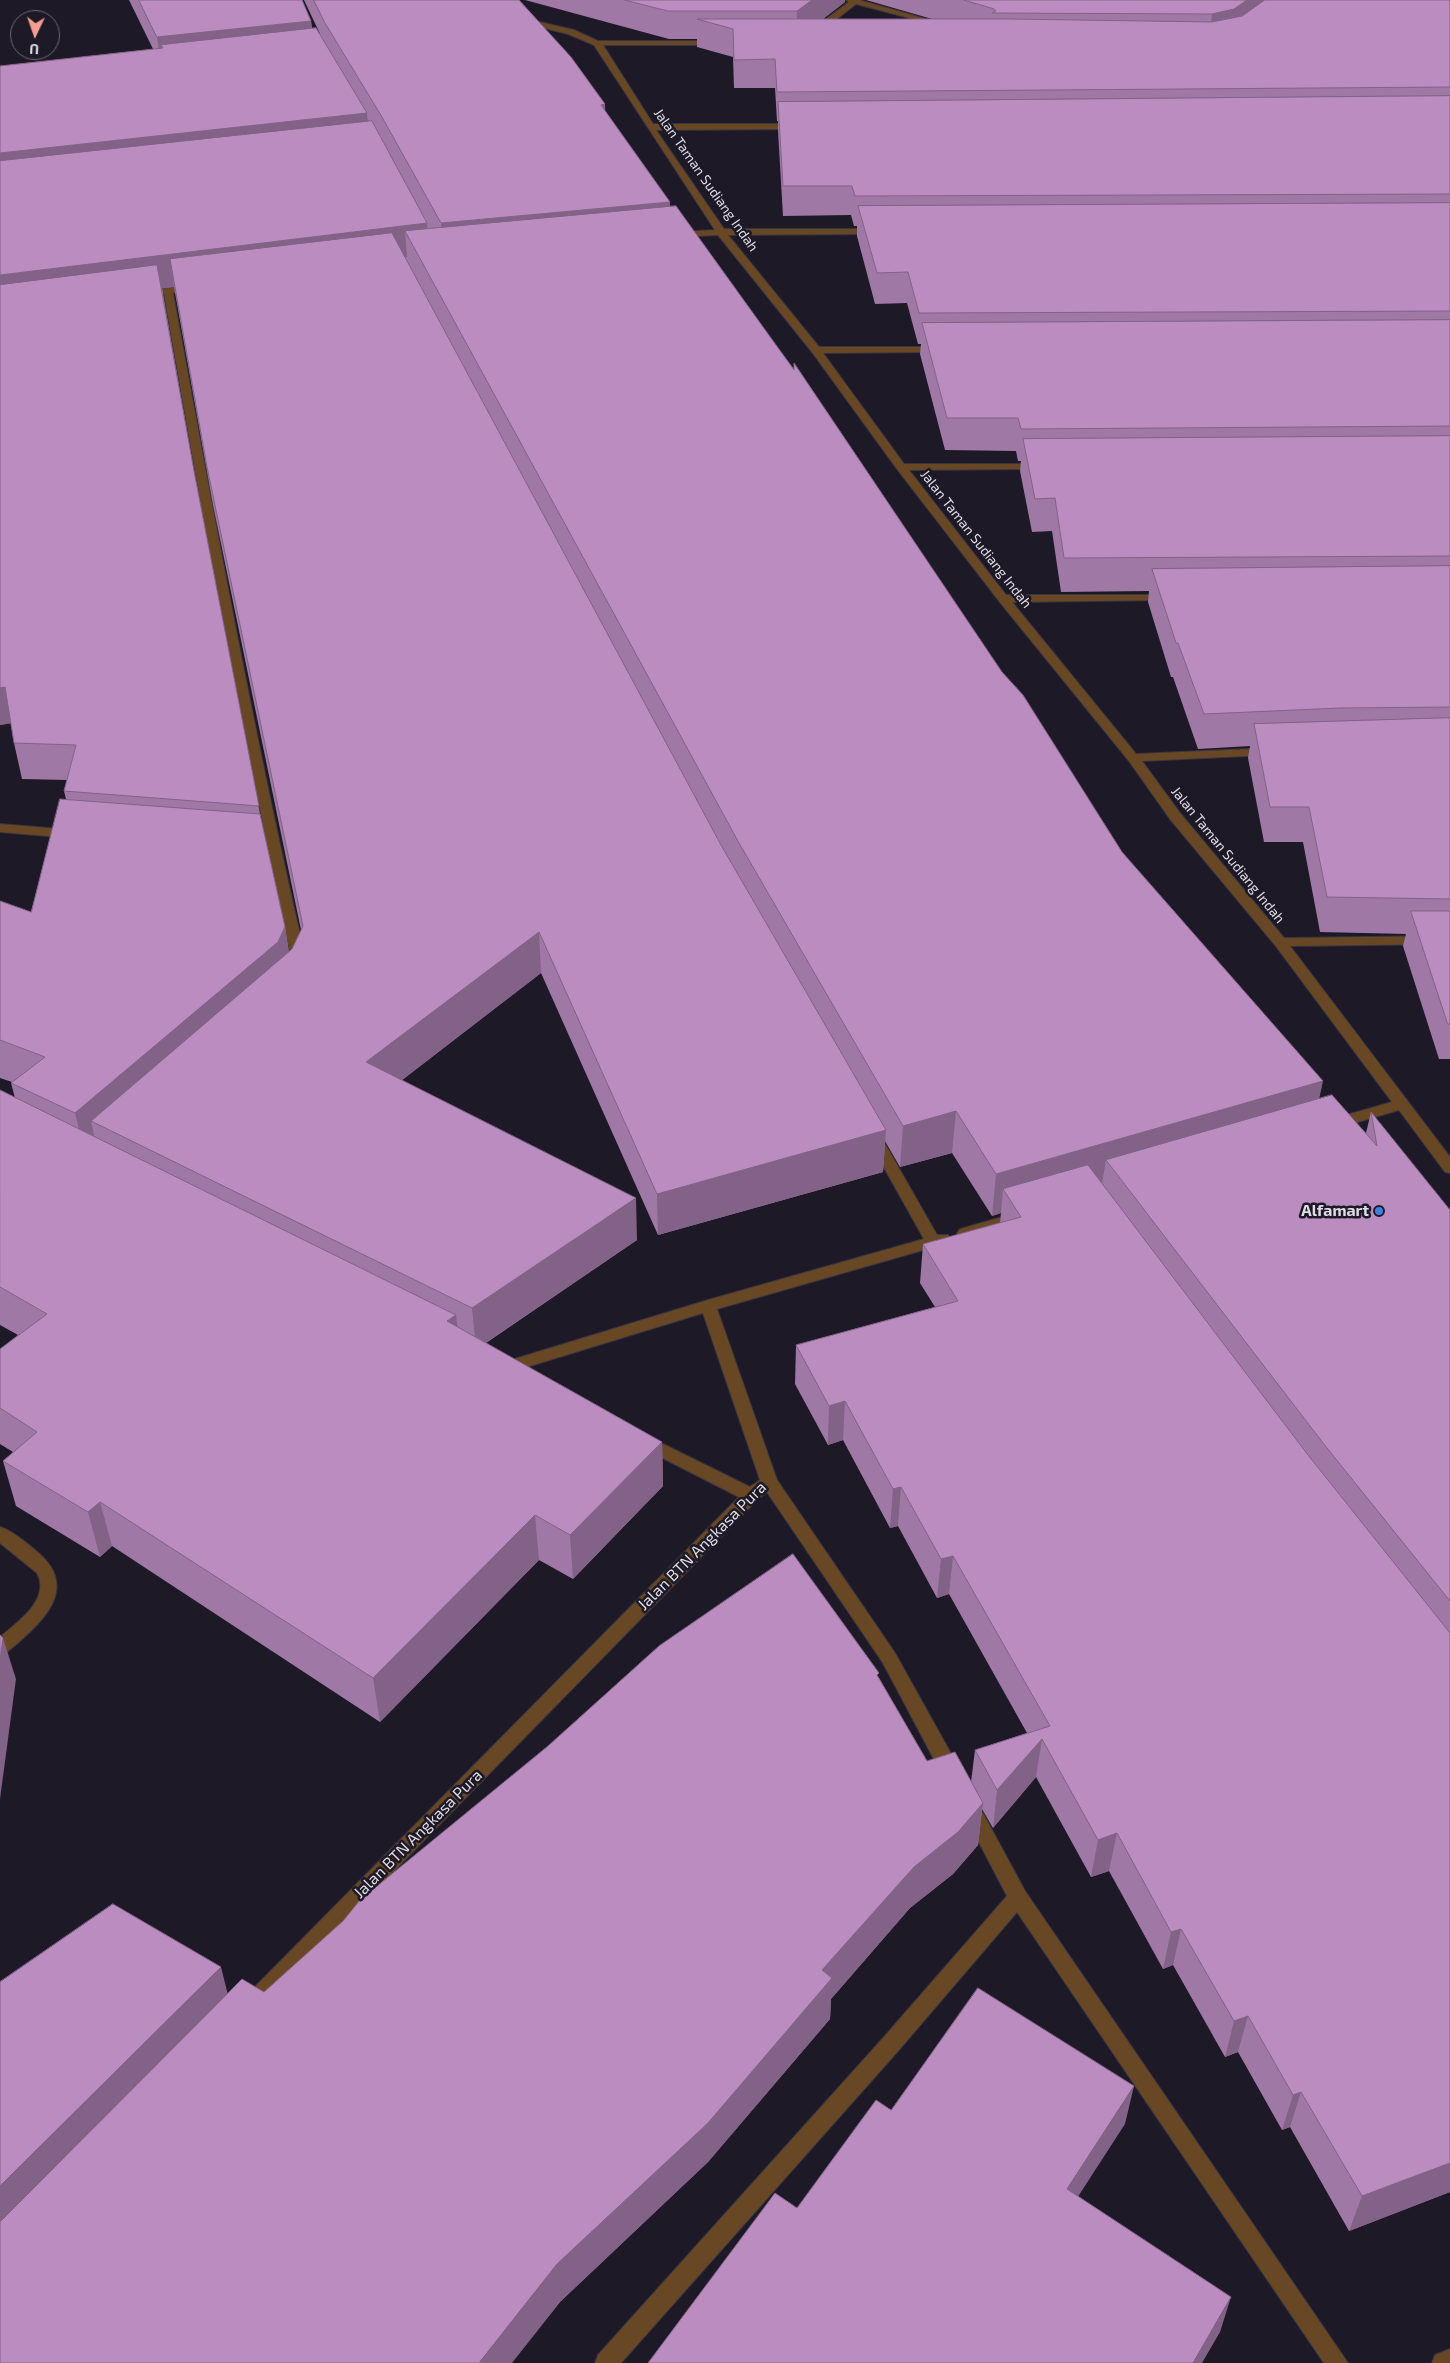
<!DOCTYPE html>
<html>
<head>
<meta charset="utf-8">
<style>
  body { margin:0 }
  #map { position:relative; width:1450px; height:2363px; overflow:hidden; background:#1d1927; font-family:"Exo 2",sans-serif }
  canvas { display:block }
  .north { position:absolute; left:10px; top:10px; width:50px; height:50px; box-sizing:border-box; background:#1d1927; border:1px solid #6b6773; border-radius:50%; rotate:183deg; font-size:14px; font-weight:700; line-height:20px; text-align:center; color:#dfdde6 }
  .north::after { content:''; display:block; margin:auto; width:18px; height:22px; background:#f59d90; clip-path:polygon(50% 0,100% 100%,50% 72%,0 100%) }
</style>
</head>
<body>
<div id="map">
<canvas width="1450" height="2363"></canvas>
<div class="north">U</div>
</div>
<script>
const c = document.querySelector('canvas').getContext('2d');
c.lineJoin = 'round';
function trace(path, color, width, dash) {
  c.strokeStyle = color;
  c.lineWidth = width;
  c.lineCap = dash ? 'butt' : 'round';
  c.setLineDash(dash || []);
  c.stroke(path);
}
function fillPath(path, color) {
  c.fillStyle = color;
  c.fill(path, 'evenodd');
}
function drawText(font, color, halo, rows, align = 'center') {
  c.font = font + ' "Exo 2",sans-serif';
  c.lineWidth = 5;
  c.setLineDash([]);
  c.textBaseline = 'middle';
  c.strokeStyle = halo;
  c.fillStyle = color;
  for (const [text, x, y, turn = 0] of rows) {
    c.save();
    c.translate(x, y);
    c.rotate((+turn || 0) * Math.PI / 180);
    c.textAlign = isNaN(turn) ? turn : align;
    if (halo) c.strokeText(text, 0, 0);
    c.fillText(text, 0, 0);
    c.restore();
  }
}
const minor = new Path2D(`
  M846,0H859L944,24L940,26L856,4L820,32H814V28L849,2Z
  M523,18L574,30L598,41H719L720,43L716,45H603L653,124H802L803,126L799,129L656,130L724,229H879L881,231L876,234L728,235L819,347H943V351L939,352L823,353L904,464H1043L1044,466L1039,469L909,470L1006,595H1173L1175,597L1169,600L1012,602L1136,754L1272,748L1274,751L1272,754L1268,755L1142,761L1180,813L1284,938L1450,936V944L1290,946L1450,1157V1173L1445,1172L1399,1110L1334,1129L1329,1128L1327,1124L1329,1120L1392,1102L1275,945L1170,819L1129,761L999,601L897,469L812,352L718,235L674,237L672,235L677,232L715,230L594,45L568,34L520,22V18Z
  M194,285L197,286V290L173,293C214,517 255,740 306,961L299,965L292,961L268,853L249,852L242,848L249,844L267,845L201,505L164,294L143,297L138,294L143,291Z
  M0,824L72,830L78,834L72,838L0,832Z
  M875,1134L880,1135L937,1235H948L951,1239L948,1243L717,1309L777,1480L895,1653L959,1768L961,1774L959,1780L952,1782L945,1780L883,1663L767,1492L757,1500L257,2011L250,2014L243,2011L240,2005L243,1999L739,1497L639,1446L637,1442L639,1438L645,1436L651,1438L750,1487L760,1480L703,1313L504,1374L498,1372L496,1368L498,1364L708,1300L924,1239L868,1139Z
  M1020,1212L1025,1213L1028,1217L1025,1221L965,1238L960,1237L957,1233L960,1229Z
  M0,1527C13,1531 25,1542 35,1550C84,1589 39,1625 6,1653L0,1655V1637C18,1622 51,1599 37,1573L0,1543Z
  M971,1802L978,1804L1025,1891L1348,2363H1324L1017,1912L898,2051L621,2363H595L598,2355L884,2037L1007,1896L962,1810L964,1804Z
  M1450,2349V2363H1432L1435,2355Z`);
trace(minor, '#383442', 2);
fillPath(minor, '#684824');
fillPath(new Path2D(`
  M129,0H302L311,21L312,28L320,34L304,0H519L605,104V111L670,206L794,369V363L1122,852L1319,1098L1366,1133L1371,1112L1450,1210V2192L1349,2231L1290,2127L1282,2130L1238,2052L1225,2057L1173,1965L1163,1969L1109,1871L1091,1877L1036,1777L993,1828L982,1809L978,1845L953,1874L910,1908L831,1999L830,2019L708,2162L561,2301L228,1993L264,1992L879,1678L927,1761L971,1782L975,1750L1027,1733L949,1594L937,1598L898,1526L890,1528L843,1440L828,1445L795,1384L796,1345L935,1307L920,1283L923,1244L1000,1223L1001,1213L992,1216L952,1153L900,1167L885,1141L883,1172L658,1235L541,973L402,1080L637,1240L486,1343L662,1442L663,1486L573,1579L539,1560L380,1722L112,1546L100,1557L16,1506L3,1461L13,1452L0,1444V1349L18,1335L0,1325V1090L15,1098L11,1083L12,1082L0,1078V901L31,912L66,799L64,791L67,780L22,779L14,743L11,723L0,725V66L153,49ZM174,287L213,505L301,930L292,949L289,952L285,927L260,814L194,471L162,288Z
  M525,0H845V2L823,19H932L866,0H1450V1059H1439L1403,946L1406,934L1320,932L1303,842H1264L1248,758L1250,746L1198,749L1173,677H1171L1148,602L1149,591L1061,592L1052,531L1032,532L1020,471L1021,461H1018L1016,451L945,450L920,354L921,344H918L907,303L875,304L857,236V226H854L851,215L783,216L778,131V121H777L775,88H734L733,57L697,47V39H669Z`), '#a078a5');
fillPath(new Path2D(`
  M812,0H845V2L796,39L797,11Z
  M1247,0H1287L1209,42L1212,14Z
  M311,21L314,48L161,45L164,65H161L157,37Z
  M605,104L606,133L601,105Z
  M367,113L370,143L0,185V153Z
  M670,202L671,232L443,253L441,223Z
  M427,223L430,254L405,231L407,257L175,287L170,259L174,287L0,309V275Z
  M5,687L13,723L0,725V688Z
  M285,927L291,968L91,1121L96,1145L85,1155L75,1113Z
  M539,932L541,973L371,1104L366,1062Z
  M1323,1081L1314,1123L1106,1160L1102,1184L1003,1189L1001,1213L992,1216L996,1174Z
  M956,1111L952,1153L900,1167L903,1126Z
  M886,1130L883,1172L658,1235L657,1194Z
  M636,1198L637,1240L476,1349L472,1308Z
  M456,1315L461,1360L447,1321Z
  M845,1401L843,1440L828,1445L829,1406Z
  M662,1442L663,1486L573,1579L570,1535Z
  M901,1487L898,1526L890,1528L893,1489Z
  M100,1502L112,1546L100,1557L88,1512Z
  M535,1515L539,1560L380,1722L373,1678Z
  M953,1556L949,1594L937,1598L941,1559Z
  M3,1638L16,1679L0,1799V1661Z
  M1042,1739L1036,1777L993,1828L997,1790Z
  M983,1803L978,1845L953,1874L910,1908L831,1999L830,2019L708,2162L561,2301L512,2363H479L557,2264L822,1970L914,1867Z
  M1117,1833L1109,1871L1091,1877L1098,1840Z
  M1181,1929L1173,1965L1163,1969L1171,1932Z
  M221,1967L231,2007L0,2241V2186Z
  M1248,2016L1238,2052L1225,2057L1234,2021Z
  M1134,2086L1125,2124L1059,2226L1067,2189Z
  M1301,2092L1290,2127L1282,2130L1293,2095Z
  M1450,2163V2192L1349,2231L1362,2196Z
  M1231,2297L1220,2332L1202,2363H1193Z`), '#826286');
const building = new Path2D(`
  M139,0H302L311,21L157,37Z
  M314,0H519L571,57L605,104L601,105L670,202L441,223L382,117L325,23Z
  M625,0H812L797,11H668Z
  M964,0H1247L1234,9L1212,14L992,13L996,11L994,9Z
  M1265,0H1450V87L777,92L775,59L734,60L733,29L697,19H1009L1212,22L1242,16Z
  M316,28L367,113L0,153V66L163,48L161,45Z
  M1450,96V194L855,196L852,186H783L778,102Z
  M372,121L427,223L0,275V161Z
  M1450,203V311L919,313L908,272L877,273L858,206Z
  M676,206L794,370V363L1002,672L1023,695L1122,852L1323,1081L996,1174L956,1111L903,1126L739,843L405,231Z
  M392,233L721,845L886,1130L657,1194L539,932L366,1062L636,1198L472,1308L91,1121L292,949L303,926L207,467L170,259Z
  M157,265L194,471L259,806L64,791L76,745L14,743L5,687L0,688V285Z
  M1450,320V426L1021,429L1018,418H947L922,323Z
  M1450,436V556L1064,558L1055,498L1035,499L1023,439Z
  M1450,566V707L1341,708L1204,714L1178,643H1176L1152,569Z
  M1450,718V899L1327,897L1309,807H1270L1254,724Z
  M60,799L260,814L285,927L278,942L75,1113L11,1083L45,1057L0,1040V901L31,912Z
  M1411,911H1450V1024H1448Z
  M0,1090L456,1315L447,1321L662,1442L570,1535L535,1515L373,1678L100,1502L88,1512L3,1461L37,1432L0,1408V1349L47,1314L0,1287Z
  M1332,1095L1377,1146L1371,1112L1450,1210V1601L1323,1443L1106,1160Z
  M1088,1165L1308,1455L1450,1633V2163L1362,2196L1301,2092L1293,2095L1248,2016L1234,2021L1181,1929L1171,1932L1117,1833L1098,1840L1042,1739L997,1790L975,1750L1050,1726L953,1556L941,1559L901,1487L893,1489L845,1401L829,1406L796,1345L958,1301L923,1244L1021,1217L1003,1189Z
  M793,1554L879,1673L877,1675L927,1761L955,1752L983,1803L958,1832L914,1867L822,1970L832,1978L708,2123L557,2264L479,2363H0V2222L242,1979L264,1992L343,1921L360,1900L548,1746L659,1646Z
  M0,1635L3,1638L0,1661Z
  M113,1904L221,1967L0,2186V1982Z
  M978,1988L1134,2086L1067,2189L1231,2297L1193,2363H648L775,2193L797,2208L876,2100L891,2110Z`);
fillPath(building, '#ba8cc0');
trace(building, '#826286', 1);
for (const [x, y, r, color] of [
  [1379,1211,5,"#3f7fe0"]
]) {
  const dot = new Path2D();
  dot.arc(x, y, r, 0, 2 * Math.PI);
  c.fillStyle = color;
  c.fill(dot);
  trace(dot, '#1d1927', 2);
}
drawText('14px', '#dfdde6', '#1d1927', [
  ["Jalan Taman Sudiang Indah",706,180,55],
  ["Jalan Taman Sudiang Indah",976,539,52],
  ["Jalan Taman Sudiang Indah",1228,855,51]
]);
drawText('bold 16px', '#dfdde6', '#1d1927', [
  ["Alfamart",1369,1211]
], 'right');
drawText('16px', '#dfdde6', '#1d1927', [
  ["Jalan BTN Angkasa Pura",702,1546,-45],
  ["Jalan BTN Angkasa Pura",418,1834,-45]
]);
</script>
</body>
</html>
